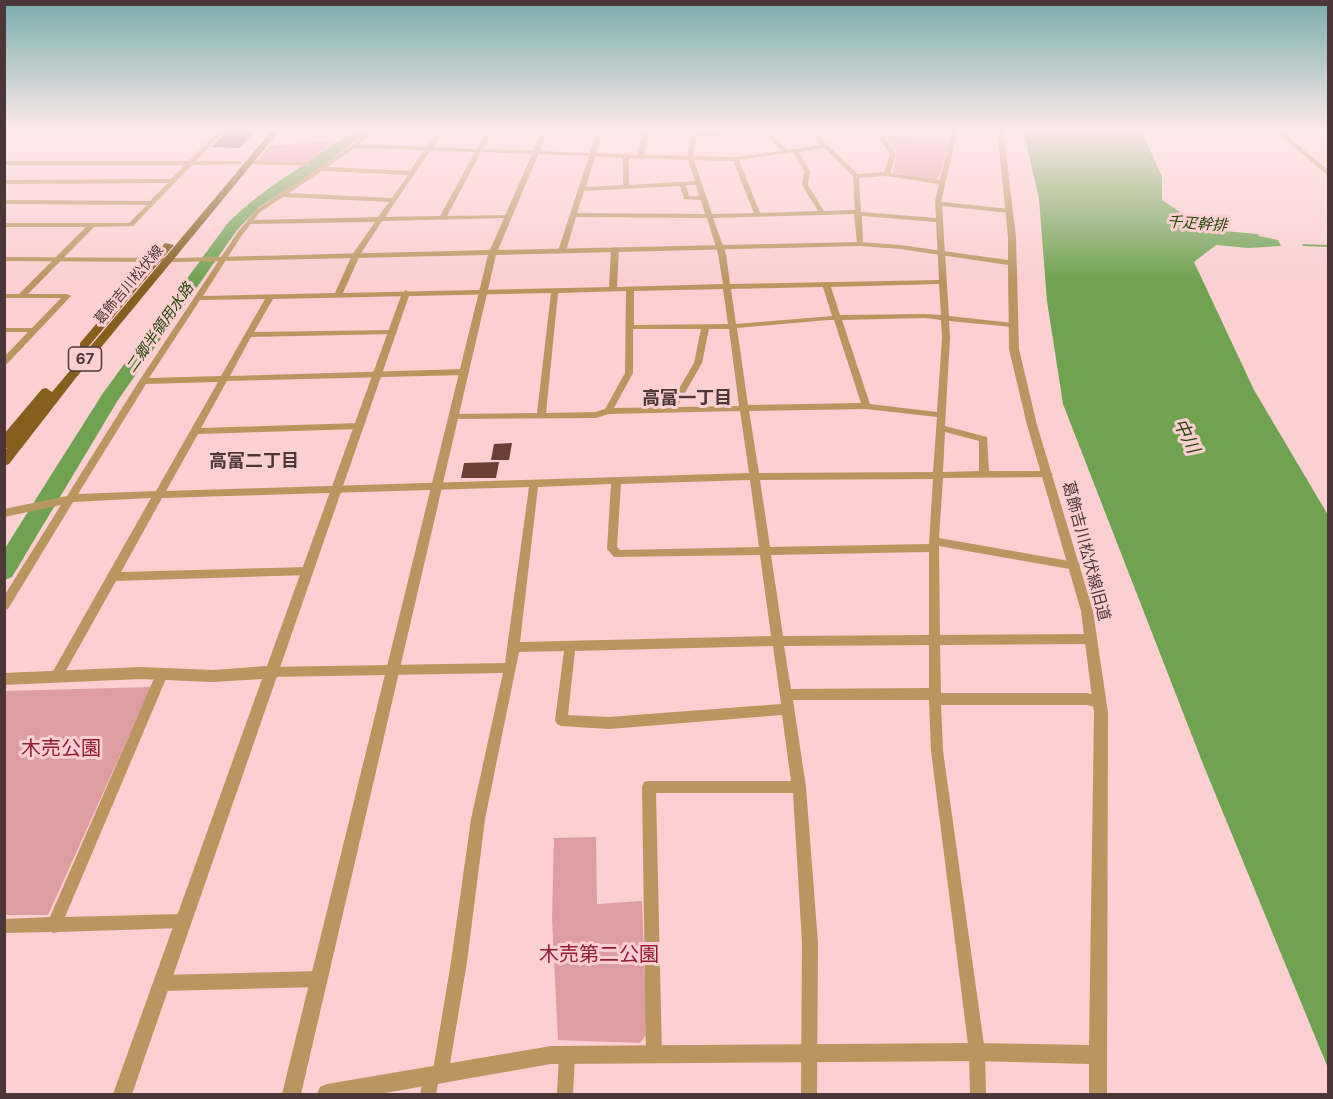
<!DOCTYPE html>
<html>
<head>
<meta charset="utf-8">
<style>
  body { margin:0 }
  #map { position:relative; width:1333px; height:1099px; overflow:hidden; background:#fccfd1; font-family:Inter,sans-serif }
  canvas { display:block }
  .frame { position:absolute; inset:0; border:6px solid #4c3637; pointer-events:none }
</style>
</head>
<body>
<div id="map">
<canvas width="1333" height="1099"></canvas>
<div class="frame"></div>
</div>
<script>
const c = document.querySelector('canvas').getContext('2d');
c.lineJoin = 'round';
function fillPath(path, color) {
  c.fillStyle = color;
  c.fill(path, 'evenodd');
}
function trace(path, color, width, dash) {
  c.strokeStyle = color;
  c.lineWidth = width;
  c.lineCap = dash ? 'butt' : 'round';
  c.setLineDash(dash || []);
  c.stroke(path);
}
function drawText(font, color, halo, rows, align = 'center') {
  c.font = font + ' Inter,"Noto Sans JP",sans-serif';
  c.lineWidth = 6;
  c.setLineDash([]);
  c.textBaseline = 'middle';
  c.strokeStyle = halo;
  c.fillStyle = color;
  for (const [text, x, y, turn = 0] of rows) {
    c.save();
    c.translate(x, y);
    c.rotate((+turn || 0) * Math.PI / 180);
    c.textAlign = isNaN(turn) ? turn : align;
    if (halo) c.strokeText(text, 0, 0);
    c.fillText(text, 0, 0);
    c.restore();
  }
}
fillPath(new Path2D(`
  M885,135L950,140L938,180L893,173L897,154Z
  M338,141L308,162L257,161L269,146Z
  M151,687L48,915H5L4,691Z
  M596,837L597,904L642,901L647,1034L640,1043L558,1040L552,919L554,838Z`), '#dd9ea2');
fillPath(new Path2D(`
  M1023,129H1140L1162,176V200L1201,226L1213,230L1258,234L1259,236L1278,240L1281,246L1249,248L1216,245L1194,262L1254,390L1328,515V1068L1203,764L1063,404L1047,301L1039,199Z`), '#6fa352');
trace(new Path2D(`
  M1303,245L1328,246`), '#6fa352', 2);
fillPath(new Path2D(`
  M357,129H370L326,164L259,207L237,230L118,400L12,577L4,580V550L41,491L103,393L227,224C264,186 314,160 357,129Z`), '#6fa352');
fillPath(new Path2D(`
  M228,129H257L240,148L212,147Z
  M512,443L509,460H491L494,444Z
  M499,462L496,478H461L464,463Z`), '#6a3f34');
fillPath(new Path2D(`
  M220,129H226L196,161H239L241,162V164L192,165L133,226L94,227L28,294H67L71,296L7,364H4V357L28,332H4V328H32L61,298H4V294H19L86,227H4V223H129L147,205L4,204V200L150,201L168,183L4,184V180L171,179L185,165H4V161H189Z
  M373,129H379L359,144L427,147L439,129H445L433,147L477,149L488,129H494L483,149L590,153L598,129H604L596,153L638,155L644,129H650L644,155L687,156L693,129H699L698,133L774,129L769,131L787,150L821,145L805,129H811L858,174L884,172L890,154L873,129H879L896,154L890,173L940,180L952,129H958L941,202L1010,209L1013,211L1010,213L942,206L949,316L1013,323L1017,325L1013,327L949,321L950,338L945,426L987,437L989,471H1048L1053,474L1048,477L943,478L939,538L1075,562L1079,563L1080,566L1079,569L1075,570L939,546L940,635L1091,634L1095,636L1097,639L1095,642L1091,644L940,645L941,693H1087L1104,698L1106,702L1104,706L1100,708L1087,705H941L943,751L985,1052L986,1094H970L969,1052L931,751L929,700H793L806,787L818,943L817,1094H801L802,943L793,793H656L662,1054L660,1060L654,1062L648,1060L646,1054L642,787L644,782L649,781H791L782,715L609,729L561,726L557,724L555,720L564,651L519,652L485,819L467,962L448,1076L446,1082L438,1084L436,1094H420L425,1072L433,1070L451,962L471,819L503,673L271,677L267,676L265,672L267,668L271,667L505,663L529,487L162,498L121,572L307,567L311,568L312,571L311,574L307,575L116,581L60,681L56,682L52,681L50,677L52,673L151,498L73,502L8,609L4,610V596L61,505L4,517V509L67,496L139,381L237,233L256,210L276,196L277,194L280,193L334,158ZM763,131L781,151L735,157L693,156L697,137ZM355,148L424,150L410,171L327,167ZM824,148L853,176L855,210L824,211L808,185L810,171L799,152ZM430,151L475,152L440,216L385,217ZM481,152L589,156L558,251L560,252L566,251L576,217L707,218L718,254L723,284L617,287L619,249L615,247L611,249L609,287L343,293L360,255L382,221L509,218V216L507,215L447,216ZM793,152L804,171L802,185L818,211L760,213L739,160ZM595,157L623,158V185L586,187ZM629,158L688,160L695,181L629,185ZM694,160L733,161L754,213L712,214ZM322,171L408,175L392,198L289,193ZM886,176L939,184L935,201L936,218L861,212L859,178ZM686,185H696L699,196H689ZM680,186L684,199L701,200L705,214L577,213L584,191ZM283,197L389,202L378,217L254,220L260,212ZM854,214L857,244L860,246L863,244L862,216L936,222L939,280L730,284L726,254L713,218ZM375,222L352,255L335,293L203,296L242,235L251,224ZM939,284L941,315L925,314L840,315L831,287ZM823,287L832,316L736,324L731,289ZM723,289L728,324L634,325V291ZM626,291L625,373L605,409L595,412L546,413L558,293ZM551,293L537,413L453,414L449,417L450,419L596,418L609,414L740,411L749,473L166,491L198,434L359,429L364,426L359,423L201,428L227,381L464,375L468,372L464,369L230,376L251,337L393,334L397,332L393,330L254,332L273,299ZM265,299L221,376L149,378L200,300ZM925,318L941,320L942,338L937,412L870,404L842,320ZM828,320H834L861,403L748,405L737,328ZM633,329H701L694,363L668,407L614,408L633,373ZM709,329H729L739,406L677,407L702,363ZM218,382L156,491L78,494L146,384ZM866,409L937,417L933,472L759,473L749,411ZM945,432L979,441V471L943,472ZM933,479L929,544L770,547L760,480ZM750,480L759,547L620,550L617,547L621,484ZM611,484L607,549L614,557L760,555L771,636L520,642L538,487ZM929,552V635L783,636L771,555ZM929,645V688L791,689L784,646ZM773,646L781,704L609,717L568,715L575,651Z
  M1273,129H1279L1328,170V175L1326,174Z
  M1317,129H1323L1328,133V137Z
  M247,161L309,162L312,164L309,166L245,164V162Z
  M162,669L166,670L168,674L65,917L183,914L188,916L190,921L188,926L183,928L58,932L54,933L51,932L4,933V919L50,917L156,674L158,670Z
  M318,971L323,974L326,979L323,984L318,987L162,991L157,988L154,983L157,978L162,975Z
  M567,1047L573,1049L575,1055L573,1094H557L559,1055L561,1049Z`), '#ba9560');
fillPath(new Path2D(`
  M543,129H549L498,250L860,242L900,245L1008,260V237L997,129H1003L1016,237L1019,349L1037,425L1093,611L1108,713L1107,1094H1089V1064L977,1061L551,1064L379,1094H317L320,1087L327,1084L551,1046L977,1043L1089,1045L1094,713L1081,611L1027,425L1009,349L1008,265L900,249L860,246L496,255L301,1094H282L488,255L177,262L4,261V257L177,258L490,250Z
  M406,290L410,293L132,1094H113L262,679L213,682L141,679L4,685V673L141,667L213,670L267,666L402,293Z`), '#ba9560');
fillPath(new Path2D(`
  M273,129H281L75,379L9,464L4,466V451L7,448H4V434L42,389L46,388L52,392Z
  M165,243L174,245L88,347H80V343Z`), '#865f1e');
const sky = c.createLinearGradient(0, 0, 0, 282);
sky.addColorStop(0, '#77adac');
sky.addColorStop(0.46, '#fee9ea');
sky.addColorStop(1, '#fee9ea00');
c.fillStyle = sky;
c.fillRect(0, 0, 1333, 282);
drawText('14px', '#4c3637', '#fccfd1', [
  ["葛飾吉川松伏線",129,285,-50]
]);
drawText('italic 15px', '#24460c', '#fccfd1', [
  ["千疋幹排",1197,224,4],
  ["二郷半領用水路",160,328,-55]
]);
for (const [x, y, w] of [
  [85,359,33]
]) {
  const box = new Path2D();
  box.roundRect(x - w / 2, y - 12, w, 24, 4.5);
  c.fillStyle = '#fccfd1';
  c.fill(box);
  trace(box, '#4c3637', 1.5);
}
drawText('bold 15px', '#4c3637', null, [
  ["67",85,359]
]);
drawText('16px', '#4c3637', '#fccfd1', [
  ["葛飾吉川松伏線旧道",1086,551,75]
]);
drawText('bold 18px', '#4c3637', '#fccfd1', [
  ["高富一丁目",687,399],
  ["高富二丁目",254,462]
]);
drawText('italic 18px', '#24460c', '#fccfd1', [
  ["中川",1186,436,64]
]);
drawText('20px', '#941c35', '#fccfd1', [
  ["木売公園",61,749],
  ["木売第二公園",599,955]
]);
</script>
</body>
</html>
